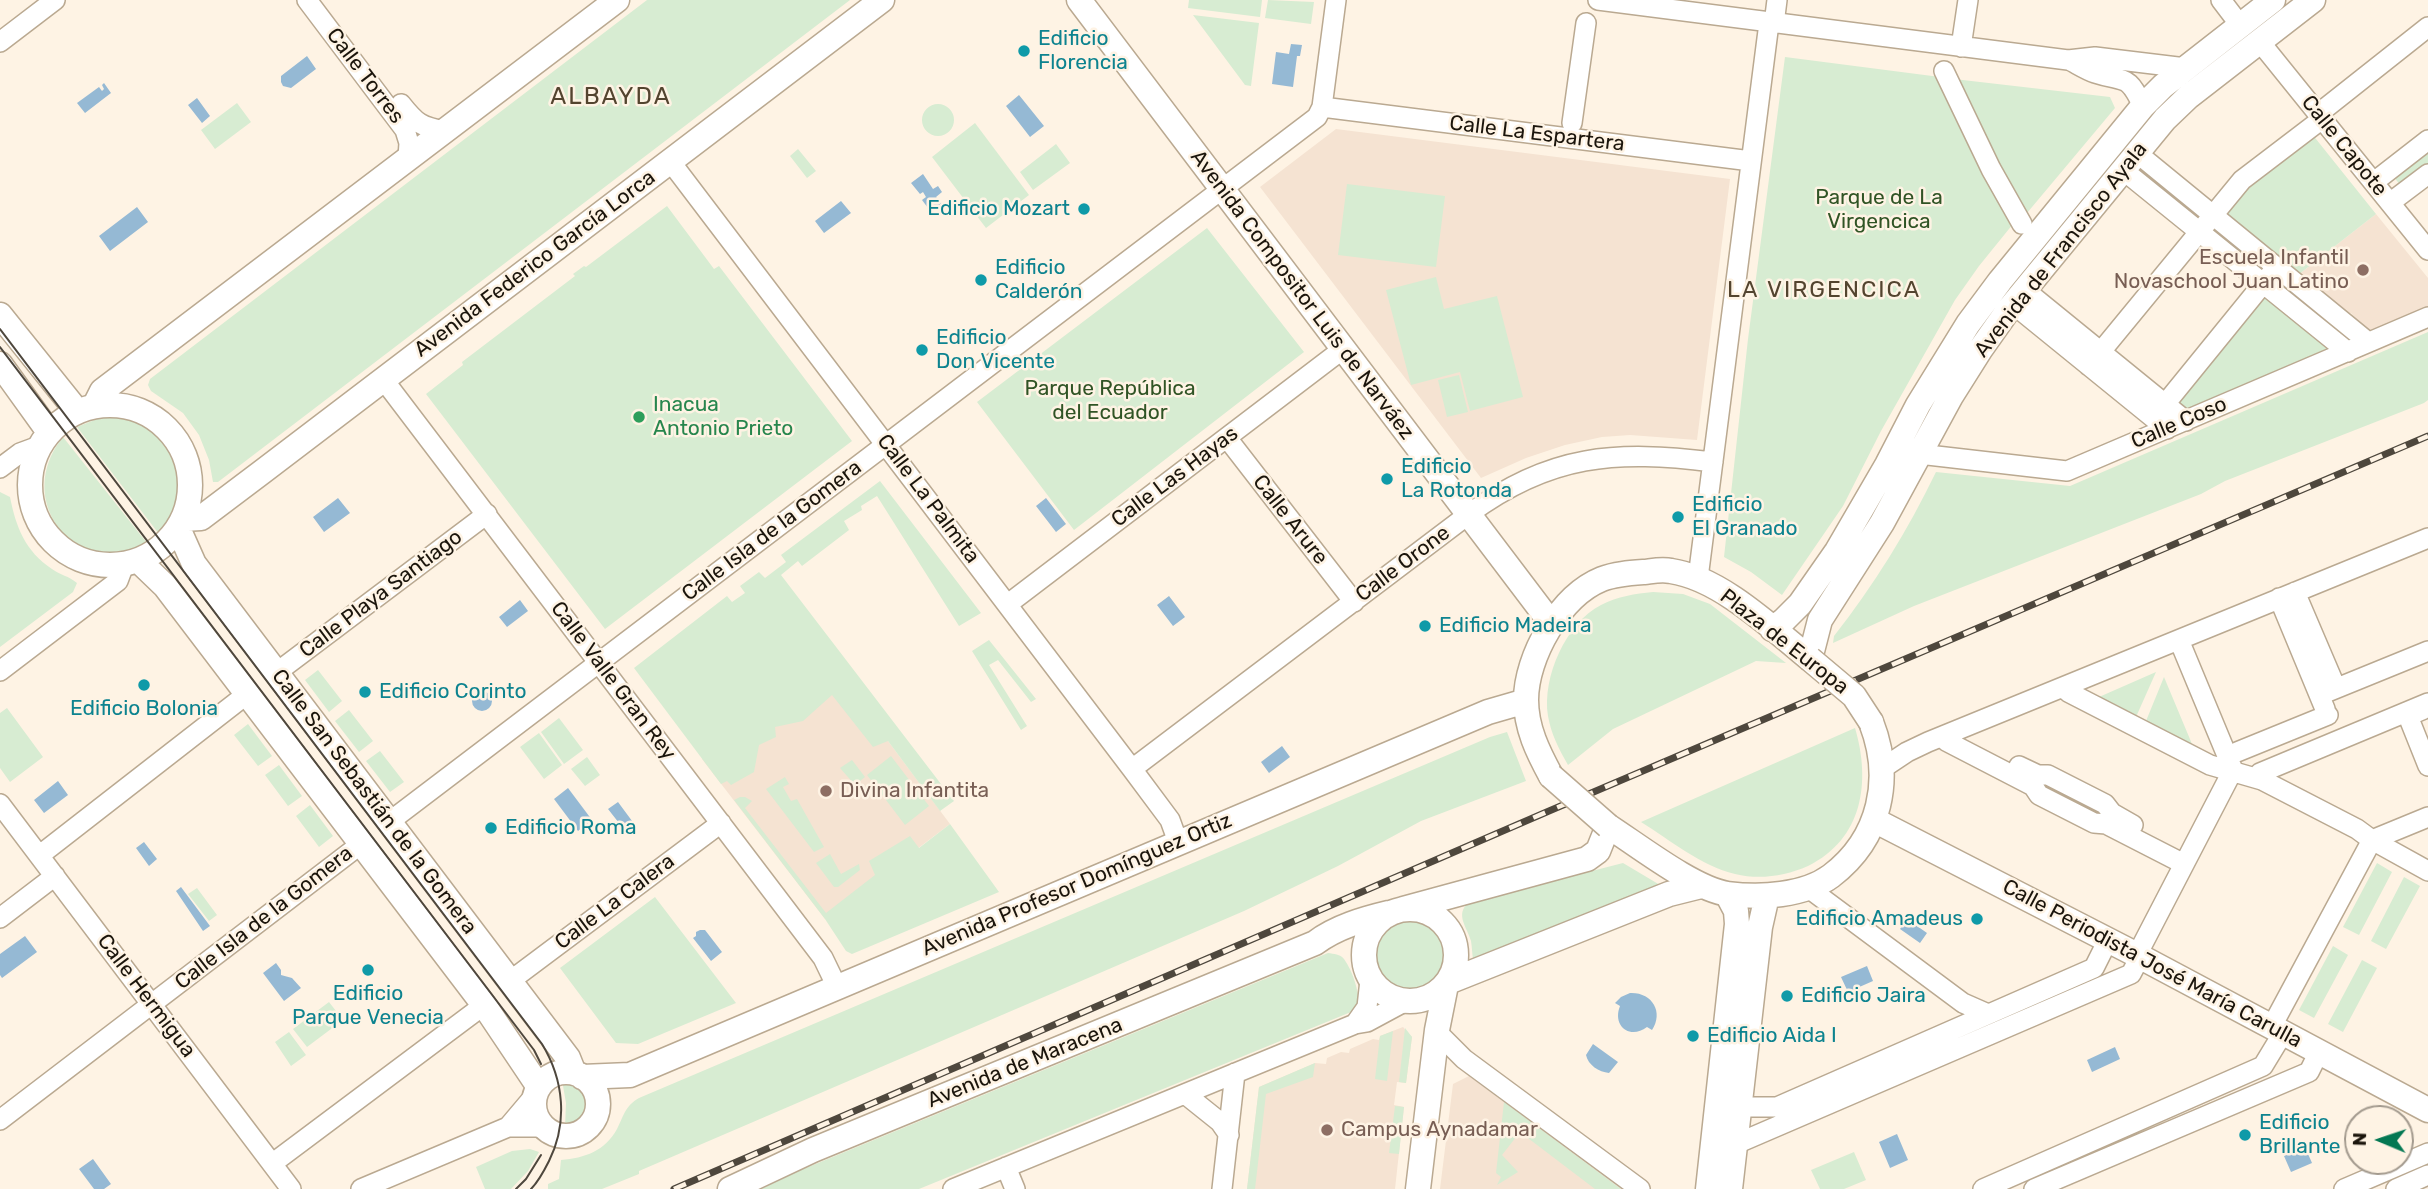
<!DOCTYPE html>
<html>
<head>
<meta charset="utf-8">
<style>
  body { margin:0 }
  #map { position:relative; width:2428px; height:1189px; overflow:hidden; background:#fef3e4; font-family:Rubik,sans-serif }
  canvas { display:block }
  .north { position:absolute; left:2344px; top:1105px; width:70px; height:70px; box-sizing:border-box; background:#fef3e4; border:2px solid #a39a8e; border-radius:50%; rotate:272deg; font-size:19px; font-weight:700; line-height:28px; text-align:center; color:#1b150c }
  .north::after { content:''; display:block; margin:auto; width:24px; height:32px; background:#047853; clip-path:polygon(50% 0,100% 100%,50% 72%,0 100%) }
</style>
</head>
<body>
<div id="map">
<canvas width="2428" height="1189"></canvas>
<div class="north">N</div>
</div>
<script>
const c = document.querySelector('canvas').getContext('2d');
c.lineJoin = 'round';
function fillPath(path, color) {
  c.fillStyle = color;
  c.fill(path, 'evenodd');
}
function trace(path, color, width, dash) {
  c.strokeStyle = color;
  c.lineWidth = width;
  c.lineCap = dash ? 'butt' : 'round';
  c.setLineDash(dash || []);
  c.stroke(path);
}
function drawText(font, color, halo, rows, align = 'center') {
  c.font = font + ' Rubik,sans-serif';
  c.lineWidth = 5;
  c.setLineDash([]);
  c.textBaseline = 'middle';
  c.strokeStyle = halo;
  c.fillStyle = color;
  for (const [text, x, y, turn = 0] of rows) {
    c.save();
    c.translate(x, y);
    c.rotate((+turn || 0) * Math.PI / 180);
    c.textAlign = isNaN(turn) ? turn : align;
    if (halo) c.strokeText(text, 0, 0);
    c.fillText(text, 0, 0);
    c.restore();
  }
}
fillPath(new Path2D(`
  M1336,129L1730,179L1697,440L1630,435L1602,437L1565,445L1526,458L1481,478L1260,187Z
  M2376,214L2428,278V307L2368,333L2351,313L2346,316L2298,275Z
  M829,662L950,824L825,919L702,759Z
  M1403,1027L1412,1037L1406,1083L1397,1082L1394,1105L1404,1107L1395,1189H1247L1259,1087L1315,1063L1326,1064L1327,1058L1341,1052L1349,1053L1350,1049L1373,1039L1379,1040L1380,1036Z
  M1469,1076L1621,1189H1440L1453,1084Z`), '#f5e3d2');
fillPath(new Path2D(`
  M647,0H850L218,482H213L209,460L199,435L183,413L151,391L148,385L150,379Z
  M1189,0H1262L1260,17L1188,8Z
  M1268,0L1314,2L1311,24L1265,18Z
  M1193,15L1259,23L1251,86L1245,85Z
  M1785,57L1940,77L2013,224L1979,266L1955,300L1881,431L1843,506L1782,595L1751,572L1724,557L1748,339Z
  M1954,79L2110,97L2115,108L2027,213L2009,188Z
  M237,103L251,122L215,149L201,130Z
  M922 120a16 16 0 1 1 32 0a16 16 0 1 1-32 0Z
  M975,123L1029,195L986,228L932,157Z
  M2312,134L2376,214L2298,275L2224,216L2249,183Z
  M1056,144L1070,163L1033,190L1020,172Z
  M2428,148V165L2401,186L2393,176Z
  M798,149L816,171L807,178L790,156Z
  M1347,184L1445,196L1436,267L1338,255Z
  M667,206L714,269L719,266L852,441L605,629L426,394L463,365L462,362L575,276L573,274L584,266L586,267Z
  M1207,228L1304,352L1074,530L977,402Z
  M1436,277L1444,309L1497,296L1523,397L1470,411L1460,372L1411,385L1386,290Z
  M2265,293L2331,347L2183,411L2175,404Z
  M2428,332V400L2424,403L2225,481L2201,494L1914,606L1833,643L1834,636C1874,585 1908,530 1936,472L2070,486Z
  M1459,375L1468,412L1447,417L1438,380Z
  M109,417C172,420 201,486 159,534L77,427L97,419Z
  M63,437L147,543C75,581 12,500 63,437Z
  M880,481L981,613L959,626L877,496L861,506L862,510L844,521L849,530L802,566L798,561L781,575L954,801L940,811L888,741L873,747L832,695L803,721L775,727L776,737L759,745L754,772L731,785L727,781L721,784L634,668L727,596L732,602L745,593L740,586L759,572L765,578L786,562L781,555Z
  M0,492L10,497C16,527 25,551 52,569C60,575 69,576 77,583L73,592L0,647Z
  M1653,592L1683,594L1710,604L1786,663L1756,661L1613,729L1568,765C1559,749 1551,734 1548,716C1542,677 1566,623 1601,605C1618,596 1635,594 1653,592Z
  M989,640L1036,699L1031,702L998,660L989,665L1027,726L1021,730L972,651Z
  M318,670L342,701L329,712L305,680Z
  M2156,672L2136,717L2099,697Z
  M2164,677L2192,744L2146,721Z
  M7,708L43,757L10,782L0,768V713Z
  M349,710L373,741L359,752L335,721Z
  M559,718L583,750L564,764L541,732Z
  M248,724L272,756L258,766L234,735Z
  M1855,728C1871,782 1863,839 1808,866C1785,876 1760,880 1735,874C1701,866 1670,840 1641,822Z
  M1507,732L1526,781L1421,821L1338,866L1244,911L639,1171V1174L602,1189H548V1184L559,1179L561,1160C585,1158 605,1151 617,1129C624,1115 625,1106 639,1098L1490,737Z
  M539,733L562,765L544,779L520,747Z
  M380,751L404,782L390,792L366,761Z
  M891,756L929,806L905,825L867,775Z
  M587,757L600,775L585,786L571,769Z
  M852,760L865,777L855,785L840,768Z
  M279,765L302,796L288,806L265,775Z
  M785,777L789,784L783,787L791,801L797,799L824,847L814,852L766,789Z
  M740,797H745L752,801L745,808L826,913L875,875L869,861L910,836L919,848L950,824L999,892L852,954L846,951L825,919L734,800Z
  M310,805L333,836L319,847L296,816Z
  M830,854L841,874L859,864L860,870L838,887H834L816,863Z
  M1623,863L1660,885L1473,959C1472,953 1472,947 1471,941C1467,927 1455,915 1468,903Z
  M2377,863L2392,872L2359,935L2343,927Z
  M2404,877L2420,886L2386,949L2371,941Z
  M197,888L217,915L209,921L188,894Z
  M655,897L736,1003L638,1044L616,1043L560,968Z
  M1372 955a39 39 0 1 1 78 0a39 39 0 1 1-78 0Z
  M2333,946L2348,955L2314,1018L2299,1010Z
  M1328,953C1334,954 1340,954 1344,959C1353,971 1359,992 1359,1005L1351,1012L919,1189H761L801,1170Z
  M2362,960L2377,968L2343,1032L2328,1024Z
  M329,1002L343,1020L307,1047L293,1029Z
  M1405,1028L1412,1037L1406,1083L1399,1082Z
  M1393,1031L1387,1081L1375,1079L1380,1036Z
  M289,1032L306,1055L291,1066L275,1042Z
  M1315,1063L1313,1077L1266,1094L1255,1189H1247L1259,1087Z
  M562,1080C595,1082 598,1123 565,1127L566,1103Z
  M1504,1102L1621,1189H1595L1520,1132L1502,1155L1518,1172L1497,1185L1501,1177L1496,1173Z
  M1395,1106L1404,1107L1399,1154L1389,1153Z
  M530,1149L539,1152L528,1171L511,1189H485L476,1167L512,1151Z
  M1854,1152L1866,1180L1844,1189H1820L1811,1170Z`), '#d7ecd2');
fillPath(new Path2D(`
  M1291,44L1302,45L1300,56H1297L1293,87L1272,84L1276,52L1289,54Z
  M307,56L316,69L291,88L283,86L281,82V76Z
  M104,83L111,93L85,113L77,103L99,87L102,91L104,89L102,85Z
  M1019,95L1044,126L1030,137L1006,106Z
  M197,98L210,116L202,123L188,105Z
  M923,174L933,189L938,186L942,192L936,197L943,205L937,210L939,213L934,216L922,200L926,197L923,192L920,194L911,183Z
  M841,201L851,213L824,233L815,221Z
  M137,207L148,222L110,251L99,236Z
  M338,498L350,513L324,532L313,517Z
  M1046,498L1066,524L1056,532L1036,506Z
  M1169,596L1185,617L1173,626L1157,605Z
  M520,600L528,611L507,627L499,617Z
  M472 701a10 10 0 1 1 20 0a10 10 0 1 1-20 0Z
  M1282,746L1290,757L1269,773L1261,762Z
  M58,781L68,795L44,813L34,800Z
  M568,788L592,820L578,831L554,799Z
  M618,802L635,825L626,832L608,809Z
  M144,842L157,859L149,866L136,848Z
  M181,887L210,926L203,931L176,891Z
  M1907,919L1927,933L1920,943L1900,929Z
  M700,930H705L722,952L711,961L693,938L696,936V932Z
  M25,936L37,952L2,978L0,975V954Z
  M276,963L281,970V975L292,978L301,988L284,1001L263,973Z
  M1867,966L1873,981L1848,992L1841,977Z
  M1630,993C1652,992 1664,1012 1652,1030L1647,1027C1630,1040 1612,1026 1620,1006L1615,1003L1621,997Z
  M1593,1044L1618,1062L1609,1073C1599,1072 1588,1065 1586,1055Z
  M2115,1047L2120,1059L2092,1072L2087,1060Z
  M1897,1134L1908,1160L1890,1168L1879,1142Z
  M2305,1147L2312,1163L2291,1172L2284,1156Z
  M93,1159L111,1184L104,1189H94L79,1169Z`), '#95b9d4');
const minor = new Path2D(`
  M307,0L405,130L409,143L408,158
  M1598,0L2068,60L2095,57L2186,68
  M2221,0L2240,25
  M1774,24L1777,0
  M0,42L55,0
  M2260,42L2428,250
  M1961,47L1968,0
  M2069,60C2077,64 2086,70 2095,73C2126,83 2127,73 2143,106
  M1944,71L1991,169L2022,224
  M401,104C416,123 421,127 445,131
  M1322,107L1751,161
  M2318,114L2428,27
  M1572,123L1586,23
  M2137,153L2368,342
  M670,161L1132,769L1170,820L1178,842
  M2123,170L2348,352
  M2374,182L2428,140
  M2391,202L2428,174
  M2025,290L2186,421
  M2013,304L2167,429
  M2089,366L2242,180L2322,119
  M383,379L823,958L837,987
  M2157,414L2270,275
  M1227,438L1354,602
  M1919,454L2067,471L2428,317
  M0,468L20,453L39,446
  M1698,578L1769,23
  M2295,592L2336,688
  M2279,598L2325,709
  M1008,604L1343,349
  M2179,640L2233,770
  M0,671L118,581L124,565
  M276,673L487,514
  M2066,686L2068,692L2210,765L2262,780L2357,829L2372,840L2428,871
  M2320,695L2428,651
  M2422,710L2408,716L2428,766
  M1944,736L1946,741L2033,786L2039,795L2094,823L2106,824L2184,864
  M2237,752L2328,715
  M2019,766L2038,775H2048L2105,804L2112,813L2133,825
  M1883,768L1907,752L1928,742L2428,538
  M1132,769L1469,514C1550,454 1616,450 1713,462
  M2256,777L2260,773L2428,703
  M0,804L291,1189
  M389,822L1317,117L1322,107L1336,0
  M2372,840L2428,817
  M40,855L247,694
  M1807,887L1963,1003L1988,1014
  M0,918L55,876
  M2137,955L2233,770
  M510,981L721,823
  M1355,1024L1367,1007L1370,980
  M2272,1026L2372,840
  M1437,1032L1464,1059L1640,1189
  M1185,1094L1220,1122L1229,1135
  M1740,1107H1777L2094,968L2108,940
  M0,1120L361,844
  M508,1127L535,1095
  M1736,1144L2131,974L2140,957
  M273,1163L484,1005
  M1006,1167L1015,1189
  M361,1189L508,1127H544
  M953,1189L1355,1024L1367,1022L1406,1001
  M1222,1189L1235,1073
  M1983,1189L2263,1066L2283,1033
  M2034,1189L2309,1072L2319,1052
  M2344,1189L2428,1153
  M2396,1189L2428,1175`);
const major = new Path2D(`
  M1079,0L1551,623
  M0,315L77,411
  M0,364L49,432
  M30 485a80 80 0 1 1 160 0a80 80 0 1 1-160 0Z
  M95,405L102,391L617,0
  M183,519L201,518L262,472L882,0
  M178,528L194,564L568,1058L574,1073
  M139,561L165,586L484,1005L539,1087
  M1772,629L1784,620L1800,604L1837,551L1887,465L1918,405L1968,324L2000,281L2143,106L2163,86L2273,0
  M1551,776C1538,752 1526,728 1526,700C1526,657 1560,596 1602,579C1615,574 1630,573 1644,572C1653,571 1662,569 1671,571C1720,578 1772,628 1810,659L1820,620L1882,523L1951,396L1980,350L2009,309L2165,119L2188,97L2313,0
  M1874,820L2137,955L2428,1110
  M1364 955a46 46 0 1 1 92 0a46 46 0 1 1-92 0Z
  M1403,909L1587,859L1598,851L1608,826C1639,846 1694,889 1728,894C1760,898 1804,896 1831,876C1881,838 1893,778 1871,722
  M1448,982L1669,894L1701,886
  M534 1104a32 32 0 1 1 64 0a32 32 0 1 1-64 0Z
  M582,1077L630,1075L1488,712L1526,701
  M730,1189L813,1150L1315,943C1336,927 1364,919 1389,913
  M1418,1189L1437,1030L1446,985
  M1708,1189L1737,924L1736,911L1727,894
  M1730,1189L1760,927L1767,896`);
trace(minor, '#baa991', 22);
trace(major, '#baa991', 27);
trace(minor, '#fff', 19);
trace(major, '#fff', 24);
trace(new Path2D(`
  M0,329L542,1044C564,1080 568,1123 549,1161C544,1171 539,1181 531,1189
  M0,347L534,1050L541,1064
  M516,1189L526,1179L541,1155`), '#4e473d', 2);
const rail = new Path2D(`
  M674,1189L1549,811L2428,436`);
trace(rail, '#4e473d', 7);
trace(rail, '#fef3e4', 4.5, [13]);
const majorBridge = new Path2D(`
  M1810,659L1854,696L1871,722
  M1551,776L1608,826`);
trace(majorBridge, '#baa991', 27, []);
trace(majorBridge, '#fff', 24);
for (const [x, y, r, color] of [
  [1024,51,7,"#0f9aa8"],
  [1084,209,7,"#0f9aa8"],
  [2363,270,7,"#8d6e63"],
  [981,280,7,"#0f9aa8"],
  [922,350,7,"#0f9aa8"],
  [639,417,7,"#2e9e5b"],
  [1387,479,7,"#0f9aa8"],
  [1678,517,7,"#0f9aa8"],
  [1425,626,7,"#0f9aa8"],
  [144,685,7,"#0f9aa8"],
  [365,692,7,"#0f9aa8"],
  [826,791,7,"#8d6e63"],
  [491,828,7,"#0f9aa8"],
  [1977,919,7,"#0f9aa8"],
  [368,970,7,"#0f9aa8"],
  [1787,996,7,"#0f9aa8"],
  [1693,1036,7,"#0f9aa8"],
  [1327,1130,7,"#8d6e63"],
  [2245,1135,7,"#0f9aa8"]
]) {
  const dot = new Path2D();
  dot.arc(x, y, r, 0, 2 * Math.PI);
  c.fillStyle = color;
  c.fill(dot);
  trace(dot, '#fef3e4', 2.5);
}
drawText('21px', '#0d838f', '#fef3e4', [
  ["Edificio",1038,39],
  ["Florencia",1038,63],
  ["Edificio Mozart",1070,209,"right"],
  ["Edificio",995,268],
  ["Calderón",995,292],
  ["Edificio",936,338],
  ["Don Vicente",936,362],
  ["Edificio",1401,467],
  ["La Rotonda",1401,491],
  ["Edificio",1692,505],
  ["El Granado",1692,529],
  ["Edificio Madeira",1439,626],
  ["Edificio Corinto",379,692],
  ["Edificio Bolonia",144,709,"center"],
  ["Edificio Roma",505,828],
  ["Edificio Amadeus",1963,919,"right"],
  ["Edificio",368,994,"center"],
  ["Parque Venecia",368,1018,"center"],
  ["Edificio Jaira",1801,996],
  ["Edificio Aida I",1707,1036],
  ["Edificio",2259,1123],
  ["Brillante",2259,1147]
], 'left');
drawText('21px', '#1b150c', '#fef3e4', [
  ["Calle Torres",365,76,53],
  ["Calle La Espartera",1537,134,7],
  ["Calle Capote",2344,146,51],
  ["Avenida de Francisco Ayala",2061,250,-52],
  ["Avenida Federico García Lorca",535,264,-37],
  ["Avenida Compositor Luis de Narváez",1302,295,53],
  ["Calle Coso",2179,423,-23],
  ["Calle Las Hayas",1175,477,-37],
  ["Calle La Palmita",928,499,53],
  ["Calle Arure",1290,520,52],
  ["Calle Isla de la Gomera",772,531,-37],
  ["Calle Orone",1403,564,-37],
  ["Calle Playa Santiago",381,594,-37],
  ["Plaza de Europa",1784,642,38],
  ["Calle Valle Gran Rey",613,681,53],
  ["Calle San Sebastián de la Gomera",374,802,53],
  ["Avenida Profesor Domínguez Ortiz",1077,885,-23],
  ["Calle La Calera",615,902,-37],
  ["Calle Isla de la Gomera",264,918,-38],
  ["Calle Periodista José María Carulla",2152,964,28],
  ["Calle Hermigua",146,996,53],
  ["Avenida de Maracena",1025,1063,-22]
]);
drawText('21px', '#305425', '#fef3e4', [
  ["Parque de La",1879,198],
  ["Virgencica",1879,222],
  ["Parque República",1110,389],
  ["del Ecuador",1110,413]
]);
drawText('21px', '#785e54', '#fef3e4', [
  ["Escuela Infantil",2349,258,"right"],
  ["Novaschool Juan Latino",2349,282,"right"],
  ["Divina Infantita",840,791],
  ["Campus Aynadamar",1341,1130]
], 'left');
drawText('21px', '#27864d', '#fef3e4', [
  ["Inacua",653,405],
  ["Antonio Prieto",653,429]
], 'left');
c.letterSpacing = '2px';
drawText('23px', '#53442f', '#fef3e4', [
  ["LA VIRGENCICA",1824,290]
]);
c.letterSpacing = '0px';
c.letterSpacing = '2px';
drawText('24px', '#53442f', '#fef3e4', [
  ["ALBAYDA",611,97]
]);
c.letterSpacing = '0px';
</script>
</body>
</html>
